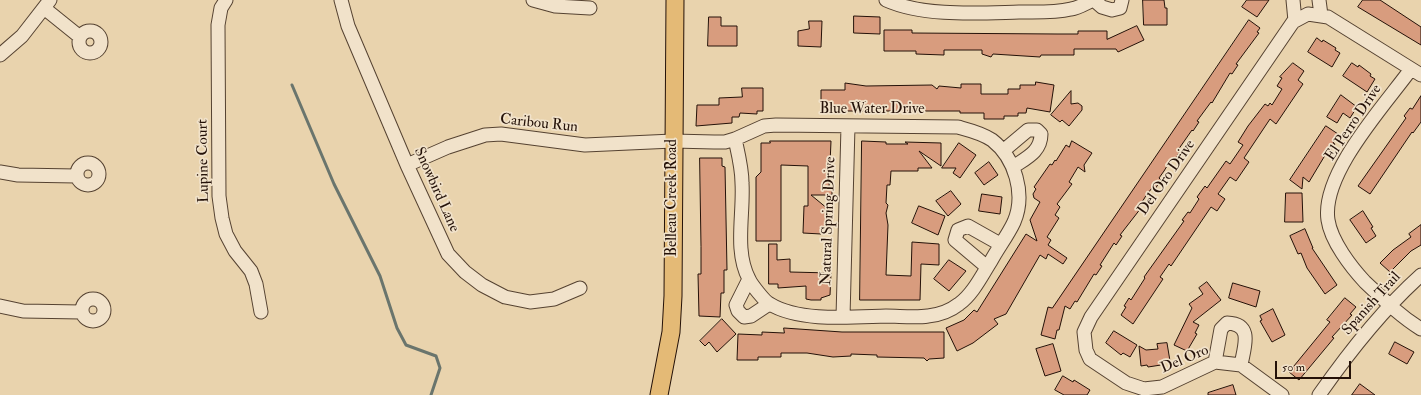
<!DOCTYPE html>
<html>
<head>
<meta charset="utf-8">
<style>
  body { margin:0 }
  #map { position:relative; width:1421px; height:395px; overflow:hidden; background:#e9d3ad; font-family:"IM FELL Double Pica",serif }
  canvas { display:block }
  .scale { position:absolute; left:1275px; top:361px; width:76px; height:18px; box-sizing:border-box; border:2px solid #241108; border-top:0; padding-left:5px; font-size:12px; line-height:14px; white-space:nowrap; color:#241108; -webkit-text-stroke:3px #f1e2ca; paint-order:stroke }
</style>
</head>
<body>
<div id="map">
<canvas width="1421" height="395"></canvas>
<div class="scale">50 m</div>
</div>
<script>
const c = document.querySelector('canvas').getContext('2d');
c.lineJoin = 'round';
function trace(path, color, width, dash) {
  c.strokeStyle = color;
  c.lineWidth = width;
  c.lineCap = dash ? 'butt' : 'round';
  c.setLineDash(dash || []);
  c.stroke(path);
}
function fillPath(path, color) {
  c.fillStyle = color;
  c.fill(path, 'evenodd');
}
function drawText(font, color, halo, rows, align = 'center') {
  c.font = font + ' "IM FELL Double Pica",serif';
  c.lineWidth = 3.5;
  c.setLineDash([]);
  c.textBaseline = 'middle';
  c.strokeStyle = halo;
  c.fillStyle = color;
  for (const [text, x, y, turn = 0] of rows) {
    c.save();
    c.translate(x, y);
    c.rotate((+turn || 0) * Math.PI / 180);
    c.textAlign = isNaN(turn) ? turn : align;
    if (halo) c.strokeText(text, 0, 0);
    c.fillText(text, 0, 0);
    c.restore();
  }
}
trace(new Path2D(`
  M292,85L334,184L380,276L397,328L406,345L436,356L440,368L431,395`), '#6a756d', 3);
const building = new Path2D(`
  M1143,0H1164L1165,8H1167V25H1144Z
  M1247,0H1269L1257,17L1242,7Z
  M1363,0H1380L1421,27V45L1358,7Z
  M854,16L880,17V34L854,33Z
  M709,17H721V26H737V46H708Z
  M1249,20L1260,28L1257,32L1259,33L1236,64L1238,65L1232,74L1230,73L1212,103L1211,102L1197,121L1199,122L1193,131L1192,130L1178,150L1180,151L1175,160L1172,158L1164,171L1159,178L1161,180L1155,189L1153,187L1147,194L1139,207L1141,208L1120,235L1122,236L1116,245L1114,243L1100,265L1102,266L1096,275L1094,274L1077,302L1075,301L1070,309L1065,306L1059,330H1057L1055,339L1041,335L1048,307L1052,308Z
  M809,21H822L821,47L798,46V31L809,29Z
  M1137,26L1144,40L1118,52L1116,49H1074V55H1041L1040,57L993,54L991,57L982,54V50H944V55L916,54V51H884V30H912V33L1057,34H1078V31H1107V39Z
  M1317,38L1322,42L1323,40L1336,48L1335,50L1340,53L1332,67L1308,52Z
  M1293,63L1304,71L1298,80L1303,84L1276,124L1270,119L1244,158L1249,162L1236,181L1230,177L1218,194L1225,199L1217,211L1211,207L1171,266L1169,264L1160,277L1163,279L1133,324L1121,315L1126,307L1124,306L1129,298L1131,300L1145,278L1144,277L1184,221L1182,220L1188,212L1190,213L1199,199L1197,197L1205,186L1207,188L1226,161L1230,164L1243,145L1238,142L1248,126L1265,104L1268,106L1270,103L1272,105L1282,89L1277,86L1282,78L1280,77Z
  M1352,63L1358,67L1359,65L1371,74L1370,76L1375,79L1367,92L1343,76Z
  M1036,82L1054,85L1050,112L1027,108L1026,113H1018V116H1004V119H984V113H960V111H830V106H827V104H821V90H845V83L866,86L932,85L937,89L939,86L961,88V84H981V94H1008V89H1020V85H1035Z
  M742,88H763V111H757V114L740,113L739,117H732V123L696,126L697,105H719V98L742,97Z
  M1071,91V104L1078,103L1082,106V110L1069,126L1062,120L1060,122L1051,115Z
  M1341,95L1357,107L1350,118L1343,113L1337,123L1327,117Z
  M1421,96V122L1413,133L1412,132L1370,194L1358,186L1406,118L1404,116L1410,108L1412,109Z
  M1326,126L1338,134L1333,143L1335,144L1329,153L1327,152L1309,182L1303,177L1302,189L1290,180Z
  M770,141H831L829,187H832V195H811L828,209V215H831L830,229L821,228V234L803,233L804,206H808V166L781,165V241H756V177L761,172V143H770Z
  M862,141L886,142V144H908L905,142L941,143V166L919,151L932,168H918V171H891L890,185H887L886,203L888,205L886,213L888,225L886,275L911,276L912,242L939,244V265L921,264L920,300H860Z
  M1072,141L1092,153L1084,165L1085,172L1078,167L1069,182L1072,184L1057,204L1060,207L1055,215L1059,218L1047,237L1051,240L1048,245L1067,258L1063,264L1048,254L1046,259L1040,255L1006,314L994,319L998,324L973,343L957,351L946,328L964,320L974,310L977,312L1026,234L1037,241L1030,220L1040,202L1034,198L1033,194L1036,189L1034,187L1050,164L1052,165L1055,160L1056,161L1066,145L1069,147Z
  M959,143L976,155L960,178L953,173L956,168H942Z
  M700,158H722V166L725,167L727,270H724V293H721L720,317L699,316L698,274H701V247Z
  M989,162L998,175L984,185L975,173Z
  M951,191L961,204L948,216L936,201Z
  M1286,193H1302L1303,222H1285Z
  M982,194L1002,197L1000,214L979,211Z
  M919,206L945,216L938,235L912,223Z
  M1363,211L1373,227L1371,228L1376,236L1366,243L1350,220Z
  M1421,225V245L1411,251L1390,272L1380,263L1393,250L1411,237L1409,234Z
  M1305,229L1313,248H1312L1337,285L1325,294L1307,268L1301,253L1298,254L1290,236Z
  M769,244H777V260L790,259V272L831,273L830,295L821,298V300H811L806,299V286L778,288V284H769Z
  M949,260L966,271L949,291L934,279Z
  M1207,282L1221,300L1193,322L1199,325L1195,333L1197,334L1187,351L1174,345L1192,308L1189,304L1203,294L1199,288Z
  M1233,283L1260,291L1256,307L1229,298Z
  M1345,298L1356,307L1350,314L1352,315L1332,337L1334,338L1299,380L1289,372L1330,322L1327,320Z
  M1273,309L1285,335L1272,342L1260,321L1262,320L1260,316Z
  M722,319L736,334L717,352L709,342L705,346L700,341Z
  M784,328L842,332H944V358L929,359L927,361L924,358L877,357V355L851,354V356L833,357L807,353H781V357H758V360H737L738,334L762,335V332L784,333Z
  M1114,331L1137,345L1130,357L1123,353L1121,355L1106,343Z
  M1395,342L1414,352L1407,364L1389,354Z
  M1167,343L1170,361L1161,362V365L1148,367L1147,365L1141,366L1139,346L1146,350L1158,349L1157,344Z
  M1053,344L1061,371L1045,376L1036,349Z
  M1063,376L1073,382L1074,380L1090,390L1087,395H1064L1055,390Z
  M1360,384L1375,395H1352Z
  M1233,385L1236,395H1208V393Z`);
fillPath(building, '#d89c7e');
trace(building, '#241108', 1);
const minor = new Path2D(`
  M226,0L221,8L218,25L219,196L222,218L226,234L235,251L251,271L256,284L261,312
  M341,0L348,26L407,165L448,254L465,272L482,285L505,297L530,302L554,299L580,288
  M533,0L555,6L590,8
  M886,0C924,17 979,13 1019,12C1036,12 1054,13 1071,9C1079,8 1086,3 1093,0
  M1094,0L1102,7L1112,10L1120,8L1122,0
  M1293,0L1295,21
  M1319,0L1321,15
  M44,8L80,37
  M79 42a11 11 0 1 1 22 0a11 11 0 1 1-22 0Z
  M0,55L22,36L50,0
  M1411,69C1384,106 1321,174 1328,220C1331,241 1351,267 1365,282C1383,299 1400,316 1421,329
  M1003,151L1028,130H1037L1041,134C1041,152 1026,158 1013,167
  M77 174a11 11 0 1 1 22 0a11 11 0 1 1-22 0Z
  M407,165L448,147L485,135L501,134L585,145L673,141L714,142H725L735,139L764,126L776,125L958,127C969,130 982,133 992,140C1015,158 1026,194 1014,222C1008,235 998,248 991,261C982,275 973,294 959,304C950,311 938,315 928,316C915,318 899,316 886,316C852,317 799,322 770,304C765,302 751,284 749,279C734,251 744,214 742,183C742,168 738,153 735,139
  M0,172L18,175L76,176
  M987,267L955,240L958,230L968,226L1000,244
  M749,279L736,305L738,311L744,317L751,316L769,304
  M82 310a11 11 0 1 1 22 0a11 11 0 1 1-22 0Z
  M0,306L23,311L81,312
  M843,317L848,126
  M1215,362L1221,329L1227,323C1254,324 1244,347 1241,365
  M1282,395L1241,365L1215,362L1162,387L1144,389L1126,383L1090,359L1086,350L1084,332L1091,317L1293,22L1308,14L1328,17L1421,75
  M1319,395C1349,352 1382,310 1421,275`);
const major = new Path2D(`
  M659,395L671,332L673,296L675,0`);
trace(minor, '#554231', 15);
trace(major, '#241108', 19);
trace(minor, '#f1e2ca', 13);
trace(major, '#e4ba76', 17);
drawText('15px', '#241108', '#f1e2ca', [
  ["Blue Water Drive",872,110],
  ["El Perro Drive",1354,123,-56],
  ["Caribou Run",539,124,6],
  ["Lupine Court",204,161,-91],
  ["Del Oro Drive",1167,178,-55],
  ["Snowbird Lane",436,190,66],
  ["Belleau Creek Road",673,198,-90],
  ["Natural Spring Drive",829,221,-88],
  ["Spanish Trail",1372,304,-48],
  ["Del Oro",1185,360,-23]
]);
</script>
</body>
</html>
